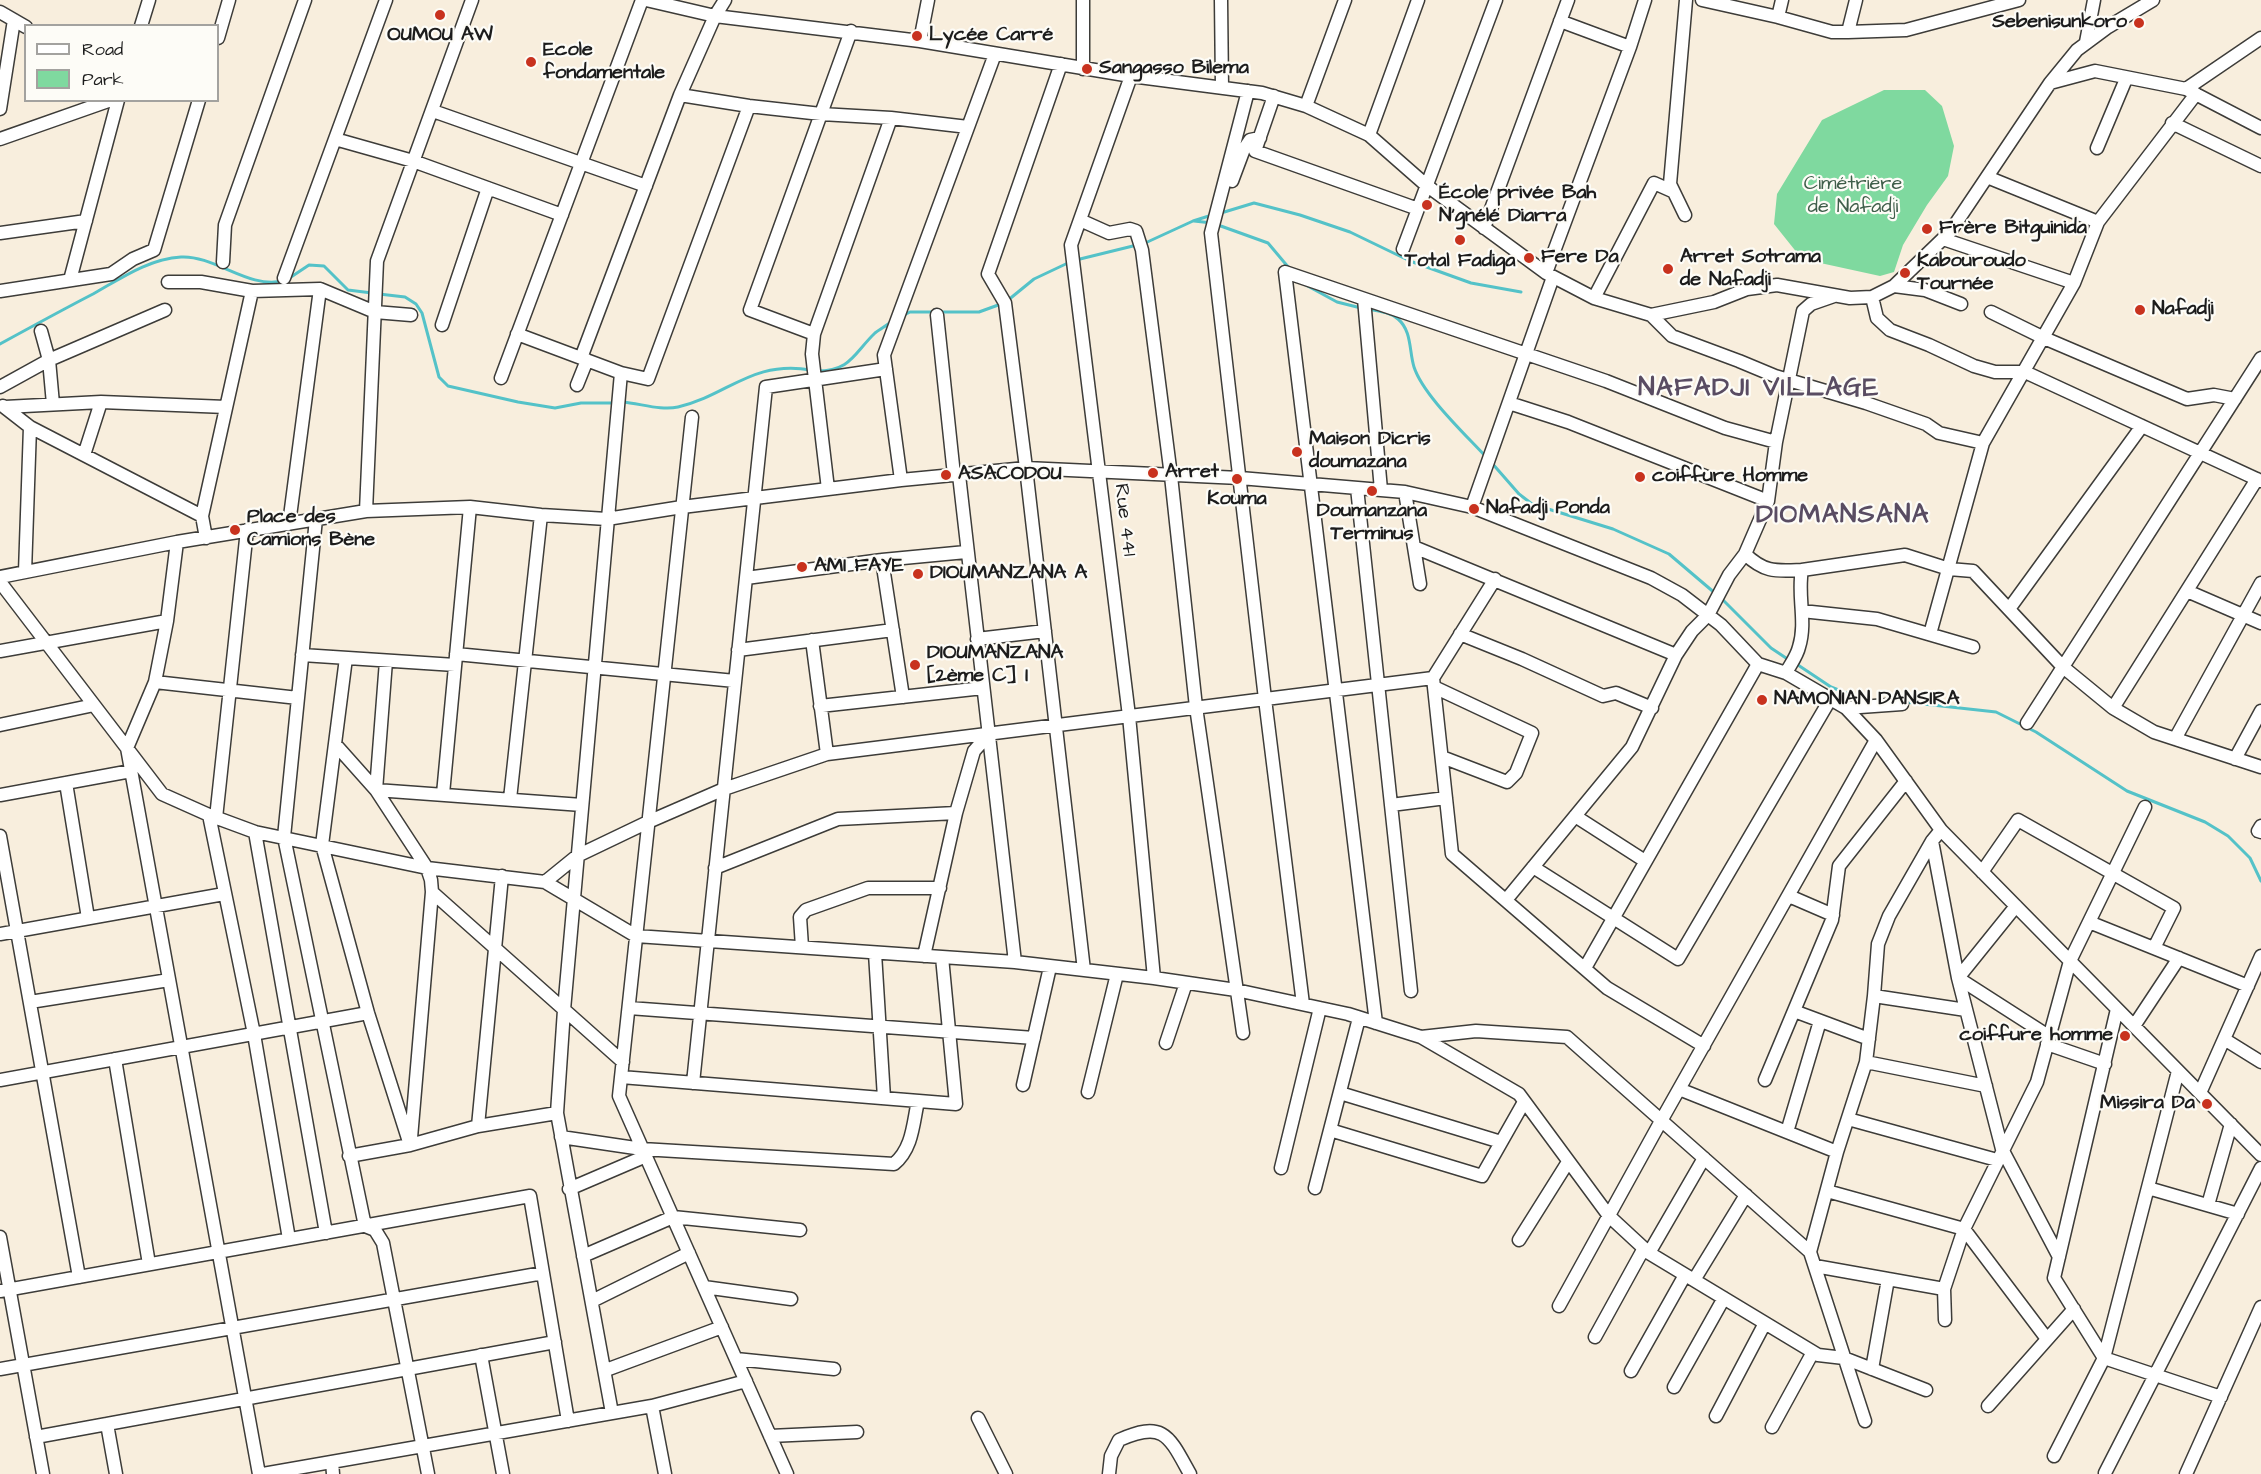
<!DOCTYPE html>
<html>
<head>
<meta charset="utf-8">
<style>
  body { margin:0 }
  #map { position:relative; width:2261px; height:1474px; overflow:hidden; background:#f8eedd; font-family:"Architects Daughter",sans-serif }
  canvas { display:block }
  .legend { position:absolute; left:24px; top:24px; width:195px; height:78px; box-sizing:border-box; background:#fdfcf7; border:2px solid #a3a29f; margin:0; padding:8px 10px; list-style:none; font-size:18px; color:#1c1c1c }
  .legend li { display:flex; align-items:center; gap:12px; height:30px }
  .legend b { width:30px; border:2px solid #a3a29f }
</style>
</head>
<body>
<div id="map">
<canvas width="2261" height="1474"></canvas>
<ul class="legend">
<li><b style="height:8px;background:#fff"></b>Road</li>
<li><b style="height:16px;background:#7fd99f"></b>Park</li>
</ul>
</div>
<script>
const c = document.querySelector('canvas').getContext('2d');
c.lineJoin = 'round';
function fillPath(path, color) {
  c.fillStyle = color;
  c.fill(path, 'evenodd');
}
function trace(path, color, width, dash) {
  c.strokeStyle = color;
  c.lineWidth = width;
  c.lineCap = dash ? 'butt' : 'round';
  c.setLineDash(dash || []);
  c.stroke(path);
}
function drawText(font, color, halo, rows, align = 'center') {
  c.font = font + ' "Architects Daughter",sans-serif';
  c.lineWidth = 4.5;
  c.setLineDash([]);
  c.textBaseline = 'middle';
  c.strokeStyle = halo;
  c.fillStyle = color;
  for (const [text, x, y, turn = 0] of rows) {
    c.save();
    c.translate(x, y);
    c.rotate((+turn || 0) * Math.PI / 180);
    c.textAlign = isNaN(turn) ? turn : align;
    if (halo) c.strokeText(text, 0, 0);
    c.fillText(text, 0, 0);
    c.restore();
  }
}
fillPath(new Path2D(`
  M1884,90H1925L1942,106L1954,146L1948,176L1927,205L1903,245L1894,272L1880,276L1802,259L1774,224L1777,194L1822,120Z`), '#7fd99f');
trace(new Path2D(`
  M1221,213L1254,203L1300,215L1350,232L1410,261L1471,283L1521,292
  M1194,221L1212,223
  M1218,225L1268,243L1289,268
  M1143,244L1193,221L1212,215
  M1076,260L1137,245
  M288,279L309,265L324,266L348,290L372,293
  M1304,284L1337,302L1361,308
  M379,294L405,297L416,304L422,313L439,377L448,386L518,402L555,408L581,403H615
  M1007,301L1034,279L1070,262
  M1368,309C1378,311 1390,312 1398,319C1412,331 1409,351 1414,367C1423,395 1466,435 1487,458
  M940,312H979L1001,304
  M902,316L910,312H934
  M0,344C31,327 62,310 93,294C120,279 148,259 181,257C214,255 249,289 282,281
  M817,371C851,371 854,353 875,333C880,329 886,326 891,322
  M622,402C639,403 661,411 678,407C729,395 751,360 811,370
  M1491,462L1519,494L1532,504L1613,529L1669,554L1716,594
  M1721,598L1771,648L1789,660
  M1795,663L1831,687L1869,702
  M1905,702L1996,712L2036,732L2127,791L2205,822L2228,836L2250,858L2261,881`), '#54c2c8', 3);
const minor = new Path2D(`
  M646,0L715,16L920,41L1131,76L1262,93L1306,106L1369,135L1426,185L1546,273L1594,298L1651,315L1714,302L1747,289L1777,285L1850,298L1872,297L1894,286L1950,232L2050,83L2077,50L2108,27L2153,0
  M1083,0V69
  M1221,0L1222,87
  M1702,0L1778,17L1832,32H1848L1906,30L2019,0
  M0,12L26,27
  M1778,17L1782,0
  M1560,21L1630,47
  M141,26L149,0
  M1848,32L1856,0
  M218,38L229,0
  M920,41L928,0
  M2086,42L2094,0
  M1061,64L988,274L1005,303L1026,468L1084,970
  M1131,76L1071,245L1129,716L1154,978
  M2050,83L2095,71L2186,89L2261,128
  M2186,89L2261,38
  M1248,91L1211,233L1265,699L1303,1004
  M680,95L749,106L821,114L891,118L968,127
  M1274,96L1255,151L1418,209
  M1306,106L1345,0
  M0,109L14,20
  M433,111L646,186
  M2172,123L2261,166
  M1369,135L1418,0
  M0,139L111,100
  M335,139L413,161L562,215
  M2097,148L2126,79
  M1987,177L2098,222
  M1232,181L1244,149L1250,140L1260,138
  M1685,215L1670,184L1686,0
  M1080,220L1109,233L1130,229L1136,231L1142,250L1171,476L1196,707L1243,1033
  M1484,228L1568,0
  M0,233L86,221
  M1943,239L2074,283
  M1403,249L1496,0
  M223,262L225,225L305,0
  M1546,273L1630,47L1645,0
  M284,278L386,0
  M70,280L118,100
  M168,282H201L252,291L320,289L375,312L411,315
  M1894,286L1925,290L1961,304
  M0,291L111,274L133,259L154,250L199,100
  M1872,297L1877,318L1890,330L1929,345L1974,366L1995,372H2025L2261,481
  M1594,298L1654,183L1672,191
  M1364,299L1381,490
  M1991,312L2044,338L2187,399L2214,395L2235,399
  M937,315L954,475
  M1651,315L1672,336L1739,361L1775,376L1866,403L1926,424L1939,433L1983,443
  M442,325L488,188
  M41,331L49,360L53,404
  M517,334L621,373L648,379L749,106
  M814,334L750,310L851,31
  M581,358L680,95L715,16L725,0
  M501,378L642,0
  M577,385L587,360
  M0,387L49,360L165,310
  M1509,403L1568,422L1768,501
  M3,406L30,427
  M5,407L101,402L226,407
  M692,417L619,1096L787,1474
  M84,455L101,402
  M959,475L1015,962
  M901,480L884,355L995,54
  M1357,488L1411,991
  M828,489L812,354L814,334L891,118
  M1405,492L1420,584
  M1472,507L1553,277
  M366,511L377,261L472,0
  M316,519L284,837L365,1226L375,1230L383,1243L428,1474
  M289,524L320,289
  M206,538L202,516L252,291
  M177,542L167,621L155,682L127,748L259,1474
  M1414,547L1676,655
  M1745,554C1765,573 1776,571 1802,570
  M882,560L903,697
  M25,572L30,427L202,516
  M0,577L177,542L366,511L470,507L541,515L607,519L682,507L901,480L1026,468L1240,478L1381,490L1405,492L1472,507L1651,578L1682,595L1721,625L1758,664L1786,673L1846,708L1876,740L1941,830L2261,1155
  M746,578L882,560L966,552
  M1495,579L1433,678L1452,854L1607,988L1704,1046
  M0,582L162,794L209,815L255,832L427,868L545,882L636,936L1015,962L1154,978L1236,990L1348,1014L1421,1037L1519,1094L1609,1216L1649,1253L1818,1355L1844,1358L1926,1390
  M2187,591L2261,623
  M2009,609L2142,426
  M1802,611L1877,619L1973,647
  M1460,634L1522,659L1603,696L1616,693L1652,708
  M1930,634L1983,443L2074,283L2098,222L2196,94
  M977,639L1045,631
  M812,640L827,754
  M738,650L893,630
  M0,651L167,621
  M456,654L735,681
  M302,655L455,665
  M346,658L322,845L368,1013L410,1145
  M386,661L376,790L582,805
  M1786,673C1790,665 1797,656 1799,647C1807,622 1797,595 1802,570L1905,555L1949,569L1973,571L2063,667L2113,708L2154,732L2261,767
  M155,682L298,698
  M1434,687L1532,733L1516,773L1507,782L1442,757
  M820,706L983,688
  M1846,708L1902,704
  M2113,708L2257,479
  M2027,723L2261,358
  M0,725L94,705
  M2175,739L2261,583
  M335,744L376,790L427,868L431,880L432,892L411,1138
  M2235,759L2261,711
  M66,783L88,918
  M443,794L470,507
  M0,795L131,771
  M510,799L541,515
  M1391,805L1446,798
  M209,815L254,1034L289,1239
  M1575,816L1645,861
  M216,818L247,530
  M2261,826L2258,831L2261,832
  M255,832L326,1233
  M0,836L79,1277
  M1932,841L1958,978L2002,1149L2059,1257
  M1533,867L1678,959L1831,698
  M715,868L838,819L956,813
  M1982,872L2018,820L2174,908L2154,948
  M545,882L577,856L648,822L724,789L827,754L1433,678
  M432,892L623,1062
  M1789,896L1833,915
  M1506,900L1632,747L1676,655L1692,631L1708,615L1729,575L1745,554L1768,501L1776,442L1803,311L1811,304L1834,296
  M2016,906L1958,978L2050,1037
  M2089,922L2248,986
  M0,934L224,894
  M802,947L800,917L806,910L868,888H940
  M875,953L884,1098
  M924,956L956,813L974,751L989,734
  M1585,968L1758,664
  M1874,996L1966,1010
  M30,1002L169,980
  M629,1008L1034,1038
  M2117,1009L2054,1278L2104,1358L2221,1397
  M1794,1011L1869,1039
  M1376,1023L1285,272L1606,381L1725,428L1776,442
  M2134,1026L2179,958
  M1421,1037L1476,1031L1567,1037L1810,1252L1865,1421
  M2224,1039L2261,1062
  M1166,1043L1186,983
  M2047,1044L2105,1064
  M115,1059L149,1264
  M1866,1062L1986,1086
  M621,1077L956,1104L942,957
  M0,1080L368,1013
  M1765,1080L1832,920L1839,866L1906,781
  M693,1083L766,387L886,369
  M1023,1085L1050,967
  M1679,1089L1837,1152
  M1088,1092L1117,974
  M1340,1093L1501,1142
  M2200,1093L2261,956
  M1848,1119L1997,1160
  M478,1126L502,876
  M1330,1130L1482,1176L1524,1102
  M1787,1132L1820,1021
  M561,1137L642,1149L894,1164C913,1148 913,1123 918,1101
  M349,1156L410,1145L478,1126L557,1113
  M1281,1168L1320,1008
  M1315,1188L1359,1018
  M2148,1188L2238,1214
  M569,1189L646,1156
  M1827,1191L1964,1229L2047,1339
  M2208,1205L2231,1124
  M0,1237L43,1474
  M1519,1240L1568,1162
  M1810,1252L1837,1152L1866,1062L1874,996L1878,944L1889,916L1932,841L1941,830
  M1649,1253L1704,1158
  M583,1256L673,1217L800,1230
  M1815,1266L1944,1289
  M1694,1280L1746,1195
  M704,1287L791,1299
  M0,1291L530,1196L568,1421
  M592,1301L689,1253
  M1559,1306L1661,1121L1876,740
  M1945,1320L1944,1289L1964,1229L2037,1082L2070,961L2145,807
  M1595,1337L1644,1248
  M481,1355L503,1474
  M736,1359L834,1369
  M0,1369L543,1273
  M1872,1369L1888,1279
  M606,1370L722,1327
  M1631,1371L1685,1275
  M1674,1387L1724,1298
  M652,1406L665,1474
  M1988,1406L2074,1309
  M612,1413L557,1113L564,1010L621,373
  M1716,1416L1765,1323
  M978,1418L1006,1474
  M107,1424L116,1474
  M1772,1427L1813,1352
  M770,1436L857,1432
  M36,1437L555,1342
  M2054,1456L2104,1358L2178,1071
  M332,1462L333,1474
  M2105,1473L2261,1168
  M263,1474L652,1406L746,1381
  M1109,1474L1111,1456L1119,1440C1164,1420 1169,1436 1190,1474
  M2186,1474L2261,1307`);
trace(minor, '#3d3c39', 15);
trace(minor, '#fff', 12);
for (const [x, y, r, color] of [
  [440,15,6,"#c8321e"],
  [2139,23,6,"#c8321e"],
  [917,36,6,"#c8321e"],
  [531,62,6,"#c8321e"],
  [1087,69,6,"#c8321e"],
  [1427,205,6,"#c8321e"],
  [1927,229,6,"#c8321e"],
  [1460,240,6,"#c8321e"],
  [1529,258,6,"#c8321e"],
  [1668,269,6,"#c8321e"],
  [1905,273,6,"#c8321e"],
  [2140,310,6,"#c8321e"],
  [1297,452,6,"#c8321e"],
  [1153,473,6,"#c8321e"],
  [946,475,6,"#c8321e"],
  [1640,477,6,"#c8321e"],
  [1237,479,6,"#c8321e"],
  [1372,491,6,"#c8321e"],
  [1474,509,6,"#c8321e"],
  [235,530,6,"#c8321e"],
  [802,567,6,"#c8321e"],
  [918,574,6,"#c8321e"],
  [915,665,6,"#c8321e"],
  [1762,700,6,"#c8321e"],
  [2125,1036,6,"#c8321e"],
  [2207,1104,6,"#c8321e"]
]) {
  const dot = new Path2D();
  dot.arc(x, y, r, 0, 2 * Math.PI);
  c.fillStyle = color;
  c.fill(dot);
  trace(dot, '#fdfcf7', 2);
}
drawText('bold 20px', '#1c1c1c', '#fdfcf7', [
  ["Sebenisunkoro",2127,23,"right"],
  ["OUMOU AW",440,36,"center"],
  ["Lycée Carré",929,36],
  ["Ecole",543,51],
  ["fondamentale",543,74],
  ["Sangasso Bilema",1099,69],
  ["École privée Bah",1439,194],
  ["N'gnélé Diarra",1439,217],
  ["Frère Bitguinida",1939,229],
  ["Fere Da",1541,258],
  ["Arret Sotrama",1680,258],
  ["de Nafadji",1680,281],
  ["Total Fadiga",1460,262,"center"],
  ["Kabouroudo",1917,262],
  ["Tournée",1917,285],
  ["Nafadji",2152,310],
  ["Maison Dicris",1309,440],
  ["doumazana",1309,463],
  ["Arret",1165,473],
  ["ASACODOU",958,475],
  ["coiffure Homme",1652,477],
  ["Kouma",1237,500,"center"],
  ["Nafadji Ponda",1486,509],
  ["Doumanzana",1372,512,"center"],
  ["Terminus",1372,535,"center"],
  ["Place des",247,518],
  ["Camions Bène",247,541],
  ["AMI FAYE",814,567],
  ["DIOUMANZANA A",930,574],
  ["DIOUMANZANA",927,654],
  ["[2ème C] I",927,677],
  ["NAMONIAN DANSIRA",1774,700],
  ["coiffure homme",2113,1036,"right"],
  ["Missira Da",2195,1104,"right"]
], 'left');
drawText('20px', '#3f5e4a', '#fdfcf7', [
  ["Cimétrière",1853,185],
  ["de Nafadji",1853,208]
]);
drawText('20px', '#1c1c1c', '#fdfcf7', [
  ["Rue 441",1124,520,83]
]);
c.letterSpacing = '1.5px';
drawText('bold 26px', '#594c62', '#fdfcf7', [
  ["NAFADJI VILLAGE",1759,390],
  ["DIOMANSANA",1843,517]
]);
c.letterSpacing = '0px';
</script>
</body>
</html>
